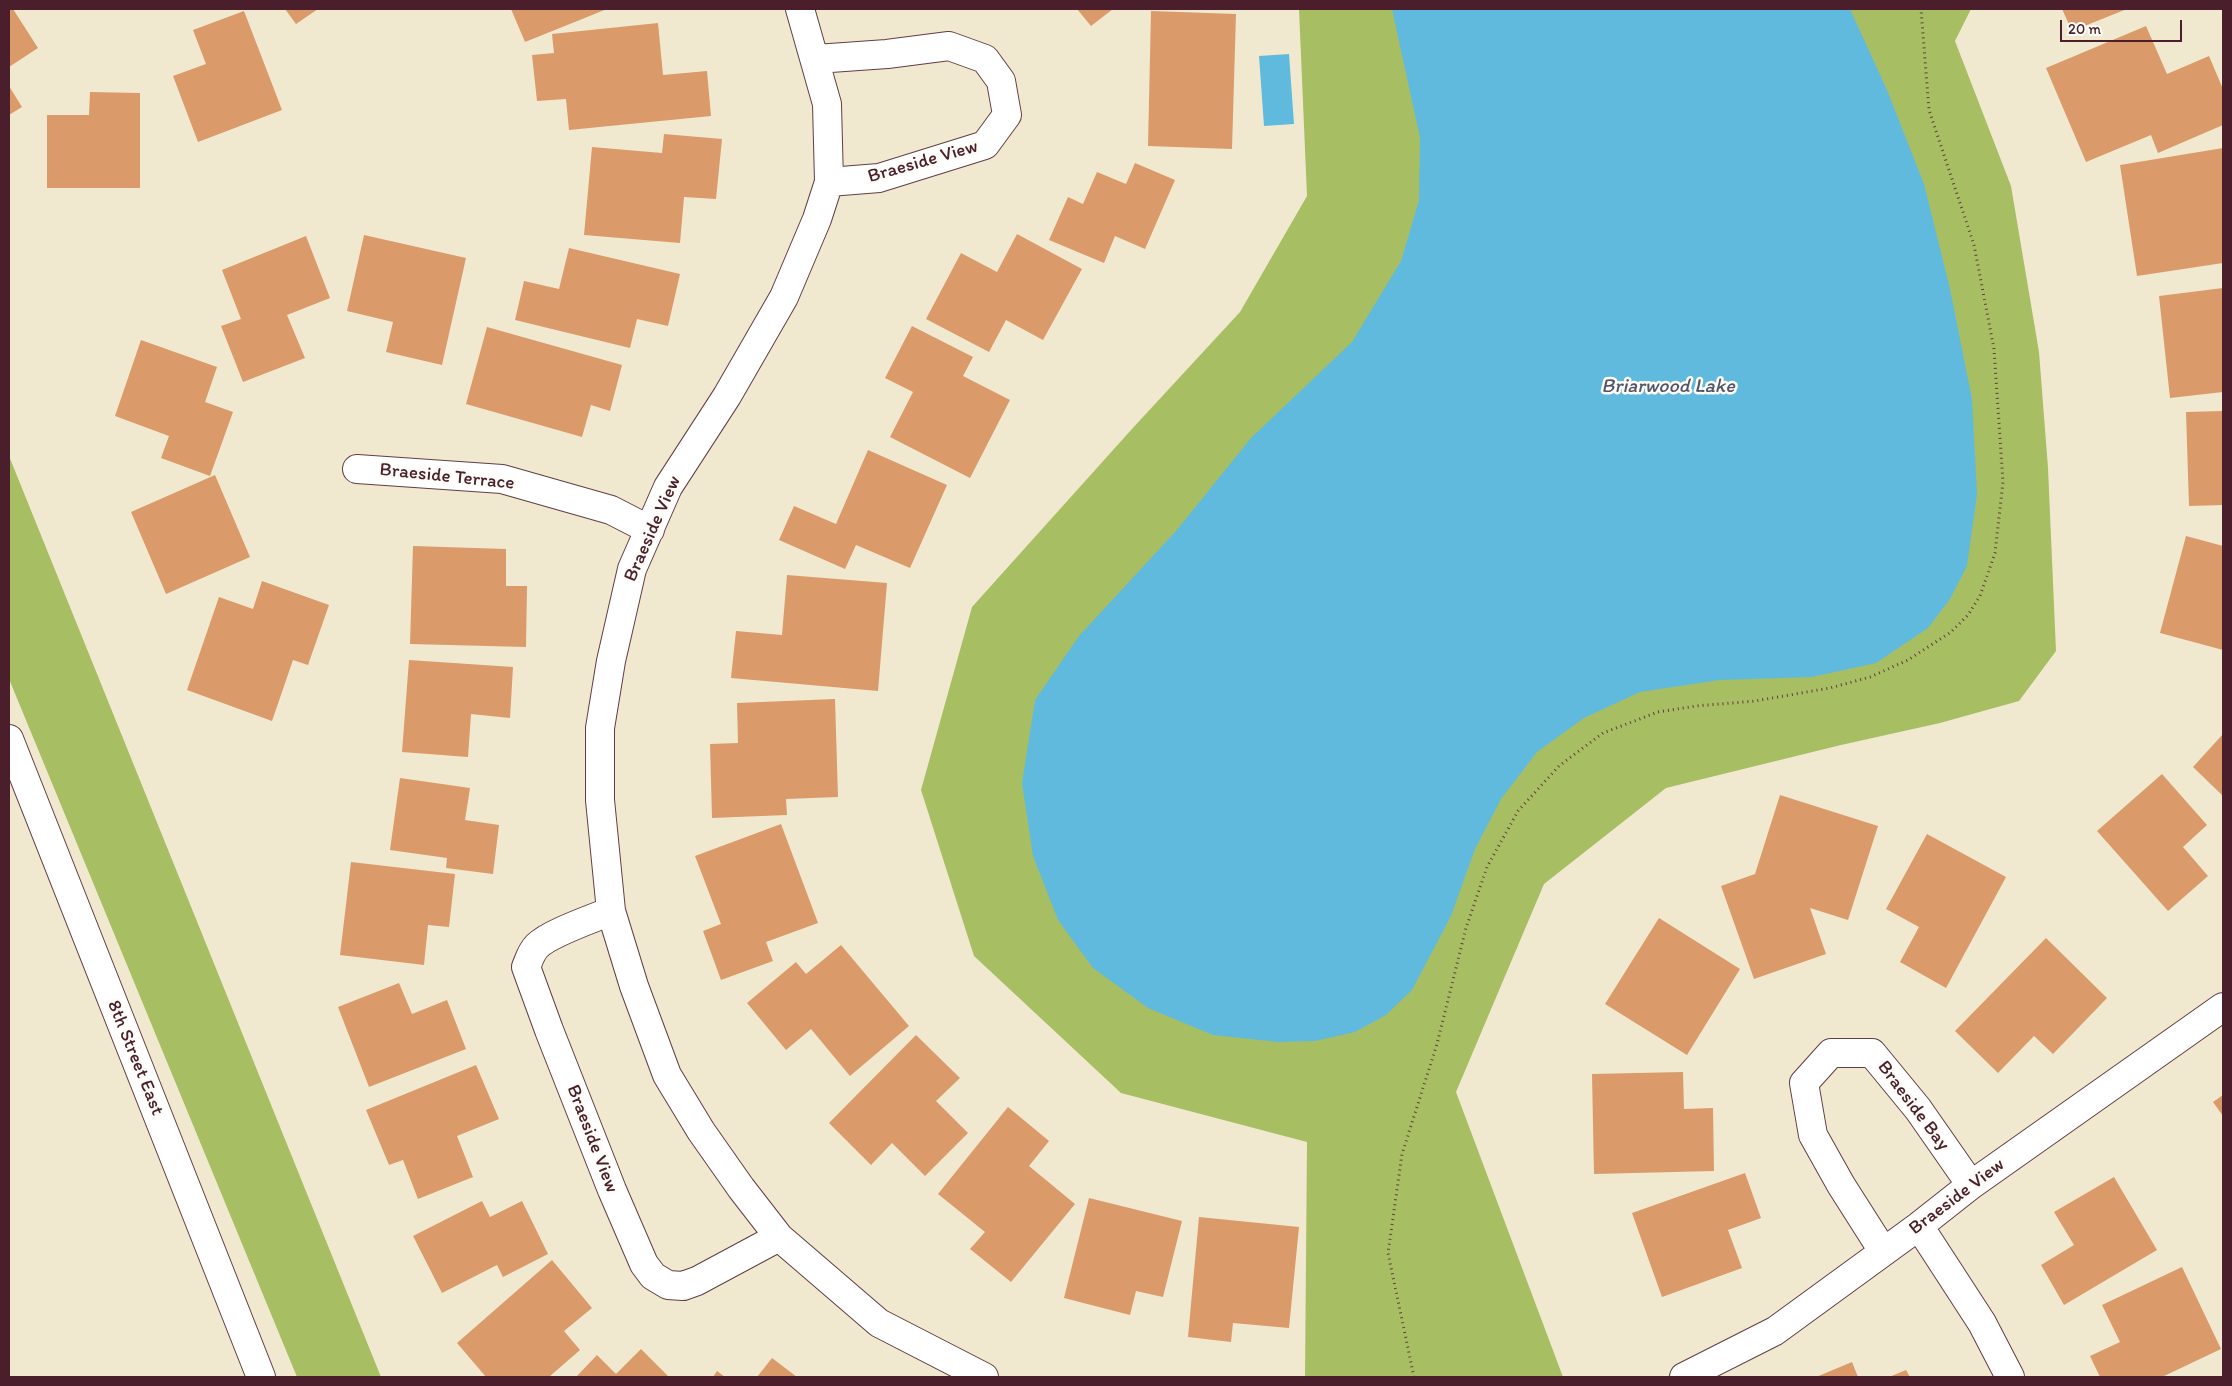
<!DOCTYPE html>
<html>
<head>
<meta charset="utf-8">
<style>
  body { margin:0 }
  #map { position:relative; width:2232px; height:1386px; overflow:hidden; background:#f0e9cf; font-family:Itim,sans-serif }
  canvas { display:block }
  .frame { position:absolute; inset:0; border:10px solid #4a1f2b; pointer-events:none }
  .scale { position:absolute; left:2060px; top:20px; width:122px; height:22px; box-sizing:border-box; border:2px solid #4a1f2b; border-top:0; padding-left:6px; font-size:15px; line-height:18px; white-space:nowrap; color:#4a1f2b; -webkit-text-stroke:4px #fdfcf7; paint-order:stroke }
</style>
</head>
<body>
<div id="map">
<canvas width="2232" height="1386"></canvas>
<div class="frame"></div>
<div class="scale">20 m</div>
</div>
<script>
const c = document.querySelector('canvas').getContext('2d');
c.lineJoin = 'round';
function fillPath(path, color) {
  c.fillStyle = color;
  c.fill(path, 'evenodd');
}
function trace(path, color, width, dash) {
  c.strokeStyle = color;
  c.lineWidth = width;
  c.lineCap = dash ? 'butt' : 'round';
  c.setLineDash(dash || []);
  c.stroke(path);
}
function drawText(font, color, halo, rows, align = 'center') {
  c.font = font + ' Itim,sans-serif';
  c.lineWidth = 5;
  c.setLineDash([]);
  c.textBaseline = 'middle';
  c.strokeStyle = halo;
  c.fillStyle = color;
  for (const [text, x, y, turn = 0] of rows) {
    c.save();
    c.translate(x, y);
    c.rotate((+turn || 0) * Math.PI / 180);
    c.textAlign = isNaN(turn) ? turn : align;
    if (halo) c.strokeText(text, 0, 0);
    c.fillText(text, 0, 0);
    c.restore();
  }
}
fillPath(new Path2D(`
  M1299,9H1971L1955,41L2011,186L2039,352L2048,468L2056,651L2019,701L1940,723L1841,745L1666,788L1544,884L1456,1092L1563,1377H1305L1307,1142L1121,1093L974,956L921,790L972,607L1131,430L1240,312L1307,196Z
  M9,456L381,1377H297L9,679Z`), '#a8be63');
fillPath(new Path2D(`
  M1392,9H1850L1887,90L1924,184L1950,289L1972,399L1977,494L1967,566L1950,599L1928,628L1876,663L1812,677L1720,680L1640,692L1584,718L1537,752L1501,799L1475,849L1451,916L1412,990L1386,1015L1355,1032L1315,1041L1278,1042L1213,1035L1148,1008L1093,968L1058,920L1033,856L1022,783L1035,700L1079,636L1176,531L1251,438L1352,342L1401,261L1419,200L1420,138Z
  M1289,54L1294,124L1264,126L1259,56Z`), '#60bade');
fillPath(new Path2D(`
  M9,9H13L38,48L9,67Z
  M285,9H318L296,24Z
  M511,9H607L525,42Z
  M1077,9H1113L1091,26Z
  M2062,9H2127L2072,31Z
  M244,11L282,110L198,142L173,76L206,64L193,30Z
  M1151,11L1236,14L1232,149L1148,146Z
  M658,23L663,75L707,71L711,116L569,130L566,99L537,101L532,55L554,53L552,34Z
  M2146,26L2167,74L2209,56L2223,89V125L2158,153L2151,135L2086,162L2046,68Z
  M9,86L22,107L9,115Z
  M90,92L140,93V188H47V115H89Z
  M664,134L722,139L716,199L684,197L680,243L584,235L592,147L662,153Z
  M2223,148V263L2137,276L2120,165Z
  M1135,163L1175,180L1145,249L1115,236L1104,263L1049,240L1068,197L1083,204L1097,172L1126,184Z
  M1017,234L1082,269L1043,340L1006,320L989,352L926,319L961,253L997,272Z
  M364,235L466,258L442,365L386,352L393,322L347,311Z
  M306,236L330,298L287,315L305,358L243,382L221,326L241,319L222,270Z
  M569,248L680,274L668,326L637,319L630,348L515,320L524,281L559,289Z
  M2223,288V392L2170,398L2159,296Z
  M912,326L973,357L963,376L1010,400L970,478L890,437L913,392L885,378Z
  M487,327L622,365L610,411L591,405L582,437L466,404Z
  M141,340L217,367L205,402L233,412L210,476L161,458L169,436L115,416Z
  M2223,411V505L2189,506L2186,412Z
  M868,450L947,485L910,568L856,545L845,569L779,540L794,506L836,524Z
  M215,475L250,557L166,594L131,512Z
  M2186,536L2223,546V650L2160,633Z
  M413,546L506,549V586H527L526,647L410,644Z
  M787,575L887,583L878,691L731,678L736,631L782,635Z
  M262,581L329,605L308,665L293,660L272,721L187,690L219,597L253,609Z
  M409,660L513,667L510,718L471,714L468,757L402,752Z
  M835,699L838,797L786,799L787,815L712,818L710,744L738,743L737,703Z
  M2223,734V796L2193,767Z
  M2162,774L2207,825L2183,847L2208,876L2168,911L2097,831Z
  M400,778L470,788L465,820L499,825L493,874L446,868L447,858L390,850Z
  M1780,795L1878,826L1848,920L1810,908L1826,954L1754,979L1721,886L1755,874Z
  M781,824L818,923L766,942L773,961L721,980L703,931L721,924L695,856Z
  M1927,834L2006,877L1946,988L1900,962L1919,927L1886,909Z
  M351,862L455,874L449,927L428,925L424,965L340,955Z
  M1659,918L1740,969L1687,1055L1605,1004Z
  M2046,938L2107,998L2053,1054L2034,1036L1998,1073L1955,1031Z
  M841,945L909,1026L850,1076L811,1029L786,1050L747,1003L796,962L806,974Z
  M399,983L412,1014L447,1000L466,1049L369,1087L338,1007Z
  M916,1035L960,1078L936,1101L968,1133L925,1176L892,1143L871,1165L829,1123Z
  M476,1065L499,1119L457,1136L473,1177L418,1199L403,1160L389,1165L366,1110Z
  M1683,1072L1684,1109L1713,1108L1714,1171L1594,1174L1592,1074Z
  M2223,1095V1116L2213,1102Z
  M1008,1107L1049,1141L1029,1166L1075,1204L1011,1282L970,1249L985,1232L938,1194Z
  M1745,1173L1761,1218L1728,1230L1742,1268L1662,1297L1632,1213Z
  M2114,1177L2157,1250L2064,1305L2041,1265L2074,1245L2054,1212Z
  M1089,1198L1182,1221L1163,1297L1136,1291L1130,1315L1064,1298Z
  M482,1201L490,1217L522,1201L548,1254L503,1277L497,1265L442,1293L413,1236Z
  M1199,1217L1299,1227L1289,1328L1233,1323L1231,1342L1188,1337Z
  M552,1260L592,1308L564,1331L580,1350L549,1377H486L457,1343Z
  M2182,1267L2221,1349L2162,1377H2100L2090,1356L2120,1342L2102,1305Z
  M641,1349L669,1377H576L597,1355L616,1374Z
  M772,1358L797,1377H757Z
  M1852,1362L1858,1377H1816Z
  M1906,1370L1910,1377H1889Z
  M717,1371L725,1377H713Z`), '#db9a6a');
const minor = new Path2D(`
  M800,9L827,104L829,182L817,219L784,297L727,396L668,487L632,569L611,661L600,728V800L611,911L634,986L667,1075L701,1131L741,1188L779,1237L879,1323L984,1377
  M816,59L887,54L949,46L985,59L1001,81L1007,115L985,145L879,178L829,182
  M357,469L502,479L611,510L650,530
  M611,911C592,919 550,933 537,946C531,952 529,960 526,967L549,1030L612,1190L644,1264L653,1276L668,1285L683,1286L697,1281L779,1237
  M1919,1226L1982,1323L2010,1377
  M1883,1251L1841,1185L1813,1135L1804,1083L1831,1053H1872L1918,1109L1971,1185
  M1684,1377L1775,1331L1919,1226L1971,1185L2223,1007`);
const major = new Path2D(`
  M9,739L261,1377`);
trace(minor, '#633d44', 30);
trace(major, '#633d44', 30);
trace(new Path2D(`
  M1414,1377L1388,1253L1402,1154L1437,1044L1466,928L1487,867L1518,811L1559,766L1603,733L1658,712L1696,706L1755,701L1830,688L1870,677L1908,660L1951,632L1968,615L1980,596L1995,553L2003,482L1994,349L1974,245L1929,110L1921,9`), '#633d44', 3, [1, 4]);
trace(minor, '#fff', 28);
trace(major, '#fff', 28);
drawText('19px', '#4a1f2b', '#fdfcf7', [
  ["Braeside View",923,162,-16],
  ["Braeside Terrace",447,477,6],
  ["Braeside View",653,529,-66],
  ["8th Street East",135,1058,68],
  ["Braeside Bay",1913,1106,53],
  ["Braeside View",592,1139,69],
  ["Braeside View",1957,1197,-37]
]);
drawText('italic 20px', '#52556a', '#fdfcf7', [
  ["Briarwood Lake",1668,387]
]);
</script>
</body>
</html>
